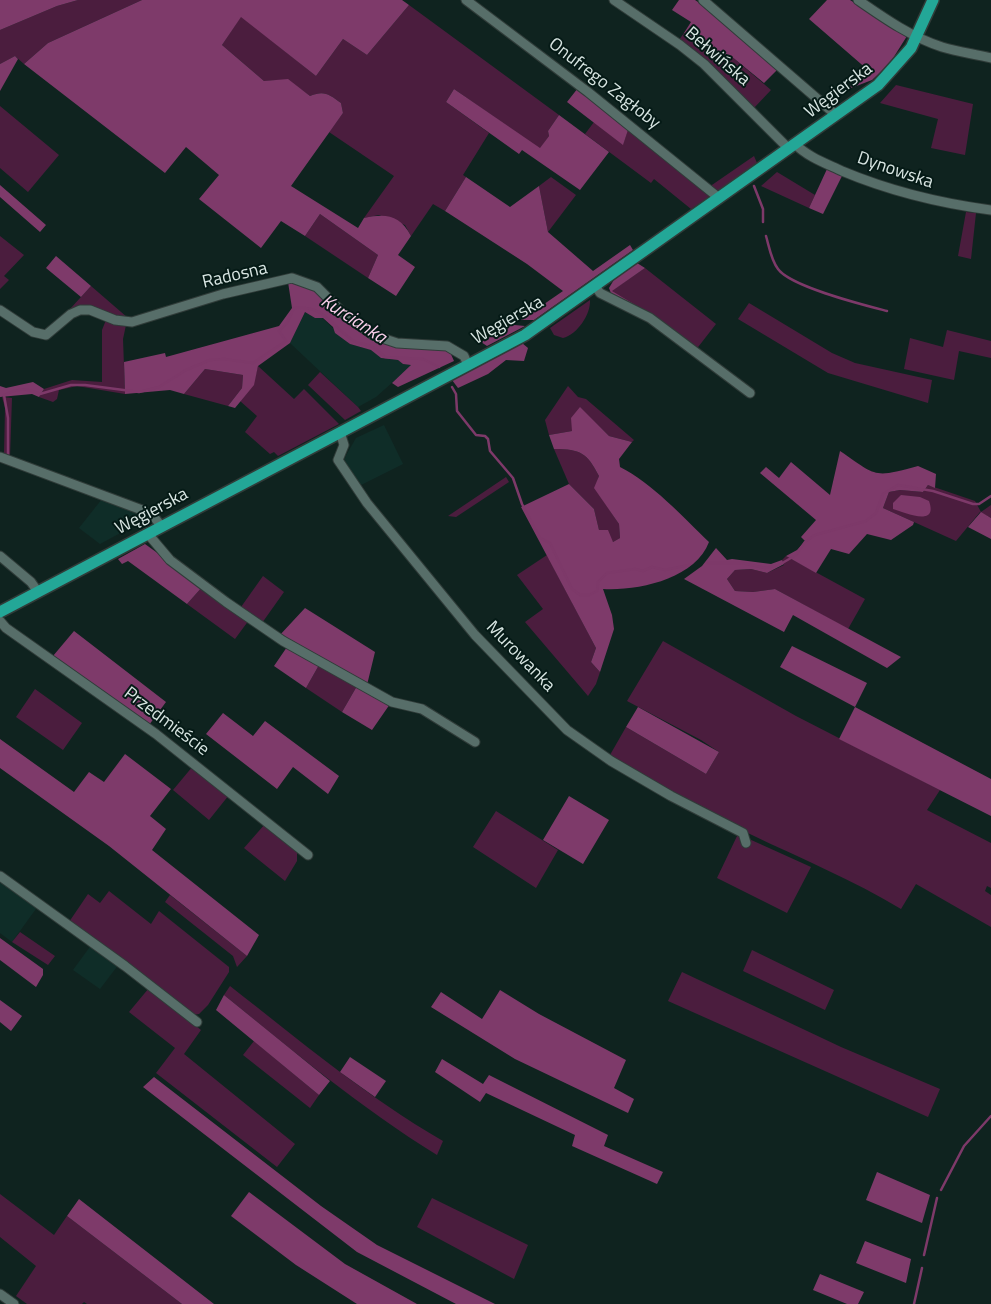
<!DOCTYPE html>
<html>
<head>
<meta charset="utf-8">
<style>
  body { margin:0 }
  canvas { display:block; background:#0f231f }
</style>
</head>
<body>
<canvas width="991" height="1304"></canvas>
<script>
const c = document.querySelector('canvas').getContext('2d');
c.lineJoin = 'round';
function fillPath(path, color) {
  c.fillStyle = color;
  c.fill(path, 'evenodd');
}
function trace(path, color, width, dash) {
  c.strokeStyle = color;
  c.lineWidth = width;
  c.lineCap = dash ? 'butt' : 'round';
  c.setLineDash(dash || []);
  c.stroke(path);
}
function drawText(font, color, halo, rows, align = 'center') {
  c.font = font + ' "Titillium Web",sans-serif';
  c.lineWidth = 4;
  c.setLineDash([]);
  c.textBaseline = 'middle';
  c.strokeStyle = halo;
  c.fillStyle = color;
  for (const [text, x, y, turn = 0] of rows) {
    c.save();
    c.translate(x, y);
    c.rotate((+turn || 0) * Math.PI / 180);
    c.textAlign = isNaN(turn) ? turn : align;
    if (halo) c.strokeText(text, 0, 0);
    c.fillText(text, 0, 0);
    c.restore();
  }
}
fillPath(new Path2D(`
  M305,312L315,318H322L350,344L372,350L381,358L398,360L403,364L412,365L376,397L358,407L290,343Z
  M384,425L403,464L359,486L344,459L356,438Z
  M102,499L150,517L100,544L79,528Z
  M0,881L38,906L12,942L0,933Z
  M92,944L119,964L100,989L73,970Z`), '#0f2d28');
fillPath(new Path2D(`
  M78,0H142L48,43L24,64L15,56L0,64V30L57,6Z
  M409,5L559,115L548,131L549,136L540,149L454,89L446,102L489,133L463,175L466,177L445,211L433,204L411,236L405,225L379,215L364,218L394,176L329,132L343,113L341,103C329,94 324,90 310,96L288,80L264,81L222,45L241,16L316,76L343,39L367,55Z
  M684,33L711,52L731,56L771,90L754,108L679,40Z
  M896,85L973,104L965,155L931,148L938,119L880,103Z
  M0,106L59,155L28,192L0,168Z
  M594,122L623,144L629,127L710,196L691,209L654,179L651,183L585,134Z
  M754,156L757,163L715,193L709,187Z
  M777,172L815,195L809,208L761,186Z
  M551,177L576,195L548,232L539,186Z
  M966,212L976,213L971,259L958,256Z
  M320,214L378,255L368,278L305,236Z
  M0,236L24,255L4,276L9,280L0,289Z
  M645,268L716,324L695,351L650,314L611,291Z
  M91,286L128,318L122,320L80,306L70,309Z
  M590,300C591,314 577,335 563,338L554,335L550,328Z
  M749,303L832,353L855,363L932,380L928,403L828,373L738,319Z
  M106,320L126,325L123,339L125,394L77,386L59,390L57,399L53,402L39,397L44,389L72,380L102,382V330Z
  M947,330L991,341V358L959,351L954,380L904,369L910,338L943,347Z
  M258,366L294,399L304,389L339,424L278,456L274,452L270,454L245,432L257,416L240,401L253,385Z
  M205,369L243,375L242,388L228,406L184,394Z
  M320,372L358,407L361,411L345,420L308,385Z
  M568,386L578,397L586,399L634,440L632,442L609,436L580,408L572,431L549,435L545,420Z
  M2,397L12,398L10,457L4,454L5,408Z
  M554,449C581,449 587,453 599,476L595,488L619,524L620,538L613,542L599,530L594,509L569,484Z
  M506,477L509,482L456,517L448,516Z
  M928,485L975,501L981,512L991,505V518L980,512L956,541L883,508L889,492L900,490L923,492Z
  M547,555L596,648L591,662L600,672L596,684L588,696L525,622L543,609L517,575Z
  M786,556L865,599L848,629L775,589L753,592L735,591L727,579L735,570L751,569L767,573L784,565L782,560Z
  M263,576L284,592L262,623L241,607Z
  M203,586L249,620L235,639L187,604Z
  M663,641L796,716L940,790L927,810L991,843V888L987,886L985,891L991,895V927L916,884L901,909C853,880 802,859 752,835C703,812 656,784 610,755L626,727L706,774L719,752L701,740L627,701Z
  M319,665L357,686L342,712L306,688Z
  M35,689L82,723L63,750L16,717Z
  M193,766L229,795L209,820L173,790Z
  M496,811L558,850L536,888L473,847Z
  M265,824L297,851V861L285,881L244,848Z
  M738,834L811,867L787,913L717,878Z
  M109,891L151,924L159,911L229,967V972L208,1005L199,1014L192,1015L69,922L88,894L100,903Z
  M170,895L247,956L237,967L233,956L165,902Z
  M20,932L55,956L48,965L12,942Z
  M752,950L834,990L825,1010L743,971Z
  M682,972L841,1047L940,1089L928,1117L668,1001Z
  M230,986C299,1040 367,1097 443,1141L437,1155C361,1108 293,1051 224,995Z
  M149,988L201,1030L184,1054L295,1144L277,1167L156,1073L175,1048L129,1012Z
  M254,1041L319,1095L310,1108L243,1055Z
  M0,1194L54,1235L67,1216L182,1304H87L84,1302L82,1304H27L16,1296L36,1266L0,1237Z
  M432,1198L528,1245L514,1279L417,1227Z`), '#4b1d3e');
fillPath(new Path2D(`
  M0,0H78L57,6L0,30Z
  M142,0H402L409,5L367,55L343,39L316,76L241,17L222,45L264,81L288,79L310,96C324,90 329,94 341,103L343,113L291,186L358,228L364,218C386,213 400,215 411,236L398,255L415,267L396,296L368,278L378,255L320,214L305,236L281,221L261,248L199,199L219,175L186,147L165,173L24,64L48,43Z
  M679,0H695L710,10L777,70L764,83L731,56L711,52L684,33L691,22L672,10Z
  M827,0H850L907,36L890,63L872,80L846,90L868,70L809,19Z
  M15,56L18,59L0,91V64Z
  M578,88L629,127L623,145L567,102Z
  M454,89L540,148L549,136L548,131L559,115L609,152L580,190L522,150L519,154L446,102Z
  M827,169L842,176L823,214L809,208Z
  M466,177L510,207L539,186L548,232L593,271L630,245L633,250L534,320H521L563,291L527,264L445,211Z
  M0,185L46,225L40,232L0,197Z
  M56,256L91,286L81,297L46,268Z
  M637,263L645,268L612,291L637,306L612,296L609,288L615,278Z
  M288,282C324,281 340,321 368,337C392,352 424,342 450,352L454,361L398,387L392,383L411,365L403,364L398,360L381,358L371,350L350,344L335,333L333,327L323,318H315L305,312L290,343L258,366L254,385L235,408L228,406L242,388L243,375L205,369L184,394L170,390L125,394L124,362L165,353L166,357L279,326L292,308Z
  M493,323L525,326L487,346L481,342L503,330Z
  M522,343L528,348L524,361L506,360L488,374L458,388L452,380Z
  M33,382L44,389L39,397L32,394L0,397V386L6,388Z
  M580,407L609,436L632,442L619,459L620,467C652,483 683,517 709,542C695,579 638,591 603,589L612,615L614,629L600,672L591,662L596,648L521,507L569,484L594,509L599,530H608L613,542L620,538L619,524L594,488L599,476C587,453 581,449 554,449L549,435L572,431L571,418Z
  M840,451C878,477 873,478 918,466L936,474L935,488L928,485L923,492L900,490L889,492L883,508L914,522L913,525L891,540L867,534L849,554L831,549L816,573L786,556L797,550L805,541L801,537L816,520L760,473L766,467L779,478L791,462L830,495Z
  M981,512L991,518V539L968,527Z
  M145,544L203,586L187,604L128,561L122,564L118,559Z
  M716,548L727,560L732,559L771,564L782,560L784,564L767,573L751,569L735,570L727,579L735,591L753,592L775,589L901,657L887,668L793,615L784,632L684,579L702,566Z
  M305,608L375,652L367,685L279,636Z
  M74,631L166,702L149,725L53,656Z
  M792,646L867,683L855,707L991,779V816L839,739L855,707L780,667Z
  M287,647L319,665L306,688L274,666Z
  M357,686L390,704L372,730L342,712Z
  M638,707L719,752L706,774L626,727Z
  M223,713L253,736L265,721L339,776L328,794L293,767L277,789L206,734Z
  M0,739L74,792L89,772L104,782L125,754L171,789L150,816L166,829L152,850L259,935L247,956L109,846L0,768Z
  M569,796L609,820L583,864L543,840Z
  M0,938L43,969V975L36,987L0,960Z
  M500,990L539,1014L626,1060L614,1088L634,1099L628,1113L515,1059L431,1007L441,992L482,1019Z
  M224,995L330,1081L319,1095L216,1010Z
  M0,1000L22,1016L11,1031L0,1022Z
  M350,1057L386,1081L375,1097L340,1072Z
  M442,1059L483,1084L489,1075L608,1135L604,1146L663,1172L657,1184L572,1146L575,1135L486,1093L480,1102L435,1072Z
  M154,1077L321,1206L377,1245L495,1304H456L357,1252L143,1087Z
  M877,1172L930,1195L922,1223L866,1200Z
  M249,1192L345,1264L417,1304H357L296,1265L231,1216Z
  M79,1199L214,1304H182L67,1216Z
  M865,1241L911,1259L906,1283L856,1263Z
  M820,1274L864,1292L858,1304H847L813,1290Z`), '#7e3a6a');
fillPath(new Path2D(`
  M901,495L920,497L929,501C939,529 902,511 893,509V503Z`), '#7d3969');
trace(new Path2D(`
  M754,186L763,209V222
  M766,236C769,246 771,260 778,269C791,287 864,305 887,311
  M452,387L456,394L457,411L476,435L485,436L488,439L490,451L513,478L522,504L540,538L550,543L572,589L580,595H589L597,591L598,582L607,573L635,569L643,571L652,567L665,570L689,565
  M4,395C18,388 26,388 40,394L71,385H85L139,392L159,387L186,370L210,360L224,359L253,363L286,341L279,331L287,323L294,308C326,305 330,326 354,341C359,344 367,344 373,347C377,349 381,354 385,357L423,359L439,367
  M4,395L8,418V454
  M708,563H742L765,568L779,565L796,555L805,542L815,535L866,521L876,513L883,494L898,485L933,491L973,504H979L991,496
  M941,1190L964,1146L991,1116
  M924,1255L937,1198
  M914,1304L922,1268`), '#7d3969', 2.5);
const minor = new Path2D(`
  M466,0L588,92L719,198
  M614,0L680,45L704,64L789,149
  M703,0L836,115
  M858,0C884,18 911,37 942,47C958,52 975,54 991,58
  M795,144C808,157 825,163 842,171C892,192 938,203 991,210
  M595,286L600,293L650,318L750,393
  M0,310L33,332L46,335L71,314L80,310H90L115,320L132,322L223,294L292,278L317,287L345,315L373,335L397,343L447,346L464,356L468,365
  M340,432L344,445L338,460L367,503L475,635L567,730L611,761L671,796L743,833L746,843
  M0,457L142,510L154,517L162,527
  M148,534L170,560L226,602L283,641L392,702L422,709L475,742
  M0,556L31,582L38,592
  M0,621L6,628L156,734L308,855
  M0,876L125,966L197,1022
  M0,1294L14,1304`);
const major = new Path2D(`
  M0,612L525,335L878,85L911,48L933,0`);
trace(minor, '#303c39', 11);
trace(major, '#303c39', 14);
trace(minor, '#576e69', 9);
trace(major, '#23a797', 11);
drawText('18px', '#d8e5e2', '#051a16', [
  ["Bełwińska",717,57,41],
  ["Onufrego Zagłoby",604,84,38],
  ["Węgierska",839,91,-37],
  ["Dynowska",895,171,19],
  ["Radosna",235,276,-13],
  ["Węgierska",508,321,-30],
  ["Węgierska",152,512,-28],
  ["Murowanka",520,657,46],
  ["Przedmieście",166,722,37]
]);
drawText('italic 19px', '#f9cfea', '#051a16', [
  ["Kurcianka",353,320,33]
]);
</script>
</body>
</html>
